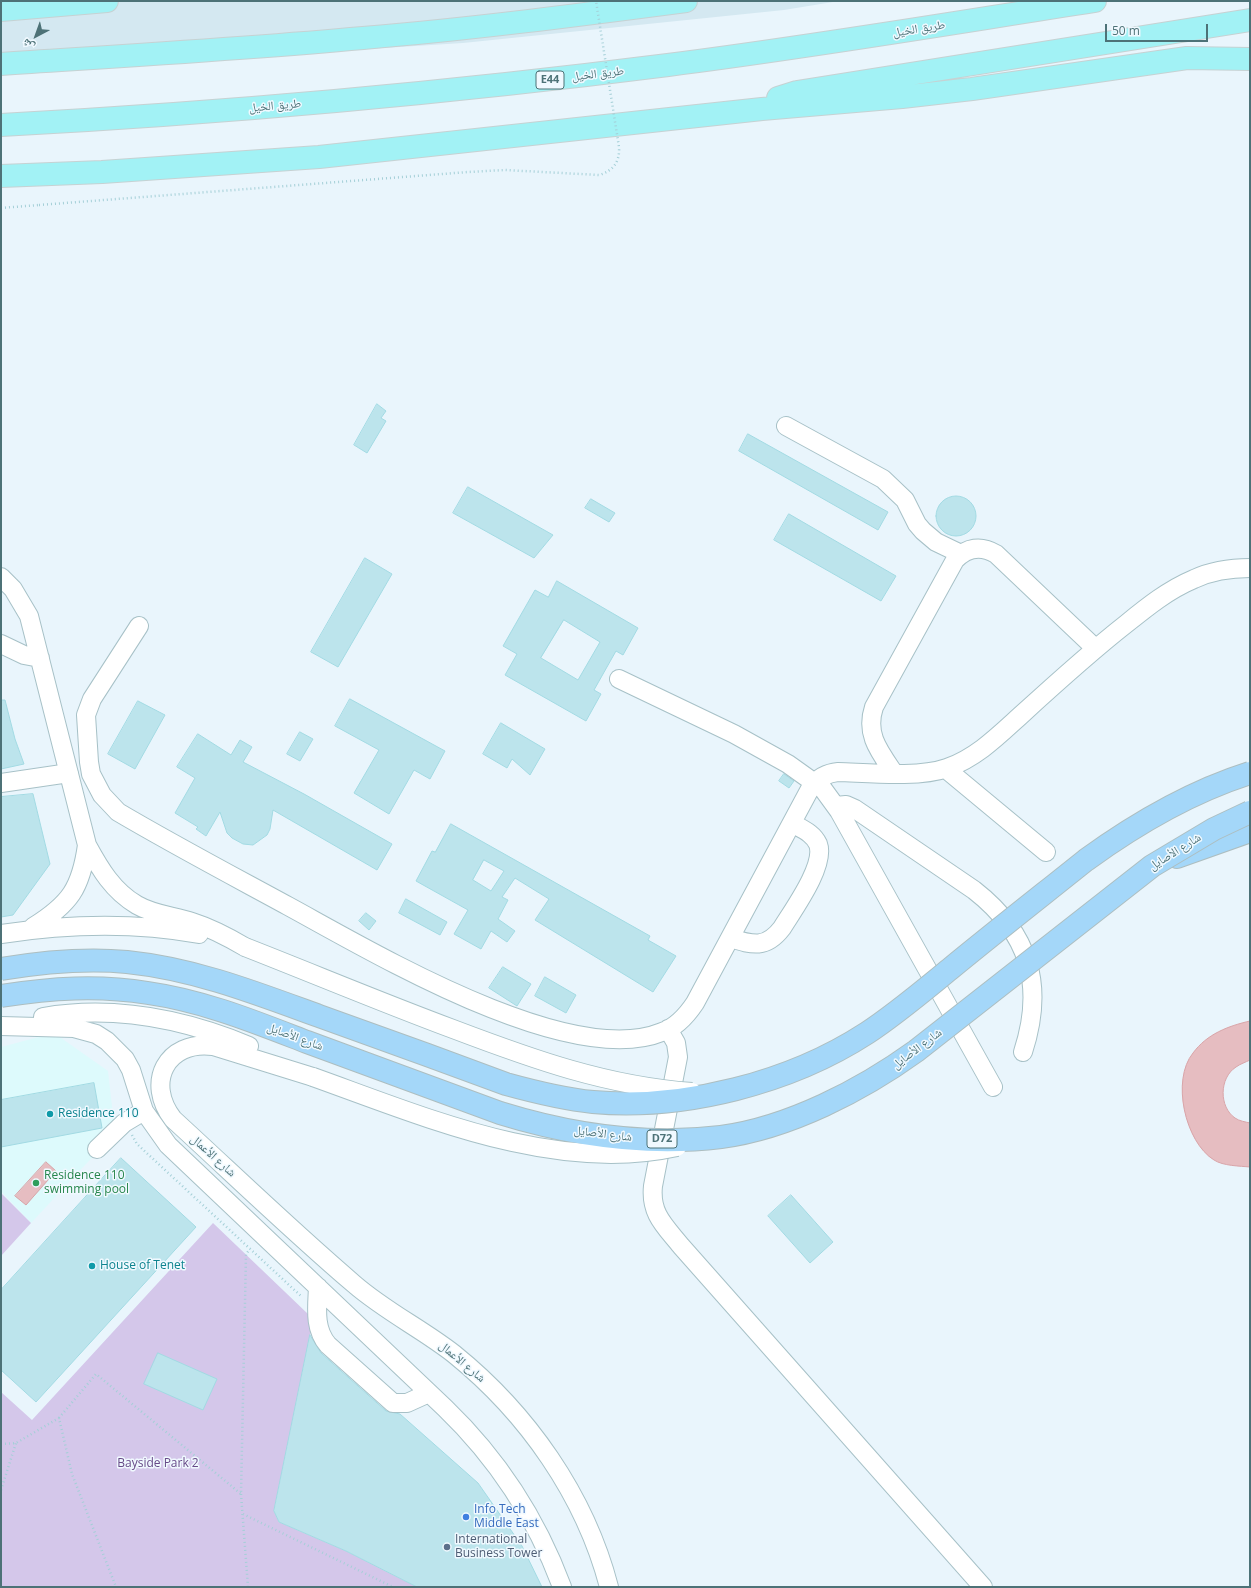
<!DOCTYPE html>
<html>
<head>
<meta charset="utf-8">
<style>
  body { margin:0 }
  #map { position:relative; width:1251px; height:1588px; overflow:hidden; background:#e9f5fc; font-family:"Open Sans","Noto Naskh Arabic",sans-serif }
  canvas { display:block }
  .frame { position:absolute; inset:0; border:2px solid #4d7277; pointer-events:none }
  .north { position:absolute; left:16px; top:16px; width:40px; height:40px; -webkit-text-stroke:3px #f0f9ff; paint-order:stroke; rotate:221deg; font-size:11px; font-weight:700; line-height:16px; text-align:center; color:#4d7277 }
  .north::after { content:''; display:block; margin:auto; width:14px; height:18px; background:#4d7277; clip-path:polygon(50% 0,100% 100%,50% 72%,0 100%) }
  .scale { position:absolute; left:1105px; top:24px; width:103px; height:18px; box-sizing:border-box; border:2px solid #4d7277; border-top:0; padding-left:5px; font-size:12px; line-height:14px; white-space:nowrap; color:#4d7277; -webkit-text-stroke:3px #f0f9ff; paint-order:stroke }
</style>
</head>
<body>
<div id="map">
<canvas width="1251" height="1588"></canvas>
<div class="frame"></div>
<div class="north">ش</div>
<div class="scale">50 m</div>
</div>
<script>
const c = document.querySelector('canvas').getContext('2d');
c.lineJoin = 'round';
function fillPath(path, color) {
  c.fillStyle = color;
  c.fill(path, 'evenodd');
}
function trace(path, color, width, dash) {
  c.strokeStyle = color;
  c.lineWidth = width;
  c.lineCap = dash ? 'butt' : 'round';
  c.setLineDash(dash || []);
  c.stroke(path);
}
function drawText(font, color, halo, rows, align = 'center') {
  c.font = font + ' "Open Sans","Noto Naskh Arabic",sans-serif';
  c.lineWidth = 3;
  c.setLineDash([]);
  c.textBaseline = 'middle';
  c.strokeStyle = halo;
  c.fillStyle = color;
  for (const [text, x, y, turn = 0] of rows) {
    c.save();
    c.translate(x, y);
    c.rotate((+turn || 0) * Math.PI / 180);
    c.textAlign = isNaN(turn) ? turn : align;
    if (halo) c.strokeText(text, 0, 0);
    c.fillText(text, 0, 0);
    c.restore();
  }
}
fillPath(new Path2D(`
  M1,1H839L784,10L463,43L1,72Z`), '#d4e8f1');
fillPath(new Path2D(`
  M54,1033L108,1071L115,1133L31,1223L1,1191V1047Z`), '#ddfafc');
fillPath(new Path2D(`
  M1,1193L31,1223L1,1256Z
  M213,1223L308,1314L311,1331L274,1511L279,1522L346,1551L417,1587H1V1392L32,1420Z`), '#d4c7ea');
const water = new Path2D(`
  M1250,1021V1060C1246,1062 1240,1064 1236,1067C1219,1078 1219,1107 1235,1118C1239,1121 1246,1122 1250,1123V1167C1240,1166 1223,1166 1214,1160C1185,1142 1171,1080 1193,1053C1207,1034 1228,1026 1250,1021Z
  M46,1162L56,1171L26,1205L15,1196Z`);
fillPath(water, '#e6bdc1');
trace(water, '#d8a4a8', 1);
const building = new Path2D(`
  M377,404L386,411L381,418L386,421L367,453L354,445Z
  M748,434L888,512L878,530L739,451Z
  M468,487L553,535L534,558L453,513Z
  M936 516a20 20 0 1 1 40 0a20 20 0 1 1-40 0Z
  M591,499L615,513L609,522L585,508Z
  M789,514L896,576L881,601L774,540Z
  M365,558L392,574L338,667L311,652Z
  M557,581L638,628L623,655L616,651L594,690L601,694L586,721L505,675L517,654L503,646L535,590L548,597ZM564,620L600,642L578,680L541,658Z
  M350,699L445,751L430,779L414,770L389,814L354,793L379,750L335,726Z
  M1,700H5L15,739L24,764L1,769Z
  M138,701L165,715L135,769L108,754Z
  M501,723L545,749L530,775L512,759L507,768L483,754Z
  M300,732L313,739L300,761L287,754Z
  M198,734L231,755L240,740L252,747L243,762L304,794L392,844L377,870L273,810L270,829L267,835L253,845L243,844L232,838L227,833L220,812L206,836L196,829L198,827L175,813L195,778L177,767Z
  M784,774L794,781L789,788L779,781Z
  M33,794L50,864L13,915L1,917V797Z
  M451,824L650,936L648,940L676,956L653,992L535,920L549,899L515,878L502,897L508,900L498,919L515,931L507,942L491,931L481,949L454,934L468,910L416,881L432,851L435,852ZM484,860L504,871L491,891L473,880Z
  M406,899L447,922L440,935L399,913Z
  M366,913L376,921L369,930L359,921Z
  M503,967L531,984L517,1006L489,988Z
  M545,977L576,995L566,1013L535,996Z
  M94,1083L102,1128L1,1147V1100Z
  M121,1158L196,1227L36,1402L1,1370V1290Z
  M791,1195L833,1242L810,1263L768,1216Z
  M310,1335L321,1353L386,1411L400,1414L478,1483L522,1546L542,1587H417L346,1551L279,1522L274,1511Z
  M158,1353L217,1379L203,1410L144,1384Z`);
fillPath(building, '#bce4ec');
trace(building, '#a2dae3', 1);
const minor = new Path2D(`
  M786,426L883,479L905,500L917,524L923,531L936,542L961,554
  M1,577L13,589L29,616L87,845C100,869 113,891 137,905C154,915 174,916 192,922C211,928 228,937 245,947
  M139,626L92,699L86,715L89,762L91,774L102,795L118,812C174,845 231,875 288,906C371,951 569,1070 662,1032C677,1027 687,1015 695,1003L811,787C818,778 827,773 838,772C869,773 919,778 947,768C976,758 998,736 1020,716C1055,684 1089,653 1126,624C1147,607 1168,590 1194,579C1211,571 1231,568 1250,568
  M1,644L24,655L40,658
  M619,679L734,734L788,764L823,789L839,811L993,1087
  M946,769L1046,852
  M894,773C879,751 865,734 874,707L955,560C967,547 981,545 996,554L1095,648
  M1,783L69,773
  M836,806L846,805L855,809L974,890C1029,933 1045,985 1023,1052
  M33,927C70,904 81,888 87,845
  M1,934C67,924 134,922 199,934
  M730,938C753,945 766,949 782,928C793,910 826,865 818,844C813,833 802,829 792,823
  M43,1017C113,1005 184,1019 249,1046
  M1,1026L74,1028L96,1034L107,1041L125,1059L131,1070L144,1111L168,1145L445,1408C498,1459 536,1517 562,1587
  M668,1029L676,1043L678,1057L653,1186C650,1214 665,1226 681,1246L983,1587
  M313,1077L213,1046C166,1040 145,1083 173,1119C233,1174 293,1232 354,1284C385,1311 422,1329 454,1354C527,1413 585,1495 609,1587
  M97,1149L124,1123L144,1111
  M318,1287C317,1308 314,1329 328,1345L393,1403H407L429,1393`);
const major = new Path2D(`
  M1177,857L1250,831`);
const highway = new Path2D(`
  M1,10L107,1
  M1,64C122,56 243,49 363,38C471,29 579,15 686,1
  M778,98L797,92L1250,20
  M1,125C224,113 447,93 668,65C811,47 953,23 1095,1
  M1,176L102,172L319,157L762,109L902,97L972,89L1187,58L1250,59`);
trace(minor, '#a7c1c7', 20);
trace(major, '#adbec0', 24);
trace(highway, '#c6d2d3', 24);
trace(new Path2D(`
  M1,208L39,205
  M132,1135L137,1144L302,1297
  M59,1418L96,1374L241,1494L246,1254L250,1249
  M1,1444L16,1443L59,1418L72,1474L116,1587
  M1,1490L16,1443
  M241,1494L248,1587
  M243,1514L393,1587`), '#a4cfd7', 2.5, [1, 3]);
trace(minor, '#fff', 18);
trace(major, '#a4d7f9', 22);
trace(highway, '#a2f2f5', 22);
const minorBridge = new Path2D(`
  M245,947C314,974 383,1003 453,1029C532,1059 607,1086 692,1092
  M313,1077C425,1117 556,1174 677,1147`);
const majorBridge = new Path2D(`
  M1,969C43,962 84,958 127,962C195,969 256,993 319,1016C381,1038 444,1061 506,1084C535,1092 563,1099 593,1102C684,1110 790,1083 867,1033C896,1014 923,991 950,969C995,932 1041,896 1086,860C1137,823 1190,792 1250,773
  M1,996C52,988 98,985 148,993C204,1001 255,1022 307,1042C371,1066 436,1089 500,1113C571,1135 647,1146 721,1137C789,1128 862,1090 916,1051L1152,866L1214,829L1250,812`);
trace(minorBridge, '#a7c1c7', 20, []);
trace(majorBridge, '#adbec0', 24, []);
trace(new Path2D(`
  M39,205L468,172L505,170L599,175C613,171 620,162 619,147L596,1`), '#a4cfd7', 2.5, [1, 3]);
trace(minorBridge, '#fff', 18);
trace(majorBridge, '#a4d7f9', 22);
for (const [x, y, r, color] of [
  [50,1114,4,"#0f9aa8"],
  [36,1183,4,"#2e9e5b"],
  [92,1266,4,"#0f9aa8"],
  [466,1517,4,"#3f7fe0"],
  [447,1547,4,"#5c6f8a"]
]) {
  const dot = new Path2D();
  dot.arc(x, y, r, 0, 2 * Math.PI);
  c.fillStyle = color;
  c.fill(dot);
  trace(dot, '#f0f9ff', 1.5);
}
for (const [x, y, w] of [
  [550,80,28],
  [662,1139,30]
]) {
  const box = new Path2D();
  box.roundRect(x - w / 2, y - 9, w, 18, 3);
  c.fillStyle = '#f0f9ff';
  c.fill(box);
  trace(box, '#4d7277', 1);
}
drawText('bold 11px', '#4d7277', null, [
  ["E44",550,80],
  ["D72",662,1139]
]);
drawText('12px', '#4d7277', '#f0f9ff', [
  ["طريق الخيل",919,29,-9],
  ["طريق الخيل",598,74,-7],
  ["طريق الخيل",275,106,-5],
  ["شارع الأصايل",1175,852,-32],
  ["شارع الأصايل",295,1037,20],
  ["شارع الأصايل",917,1049,-37],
  ["شارع الأصايل",603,1134,7],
  ["شارع الأعمال",213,1156,42],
  ["شارع الأعمال",462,1362,40]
]);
drawText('12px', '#0d838f', '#f0f9ff', [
  ["Residence 110",58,1114],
  ["House of Tenet",100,1266]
], 'left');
drawText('12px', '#27864d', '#f0f9ff', [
  ["Residence 110",44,1176],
  ["swimming pool",44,1190]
], 'left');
drawText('12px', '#674a88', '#f0f9ff', [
  ["Bayside Park 2",158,1464]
]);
drawText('12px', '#366cbe', '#f0f9ff', [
  ["Info Tech",474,1510],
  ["Middle East",474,1524]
], 'left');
drawText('12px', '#4e5e75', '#f0f9ff', [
  ["International",455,1540],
  ["Business Tower",455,1554]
], 'left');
</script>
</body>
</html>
